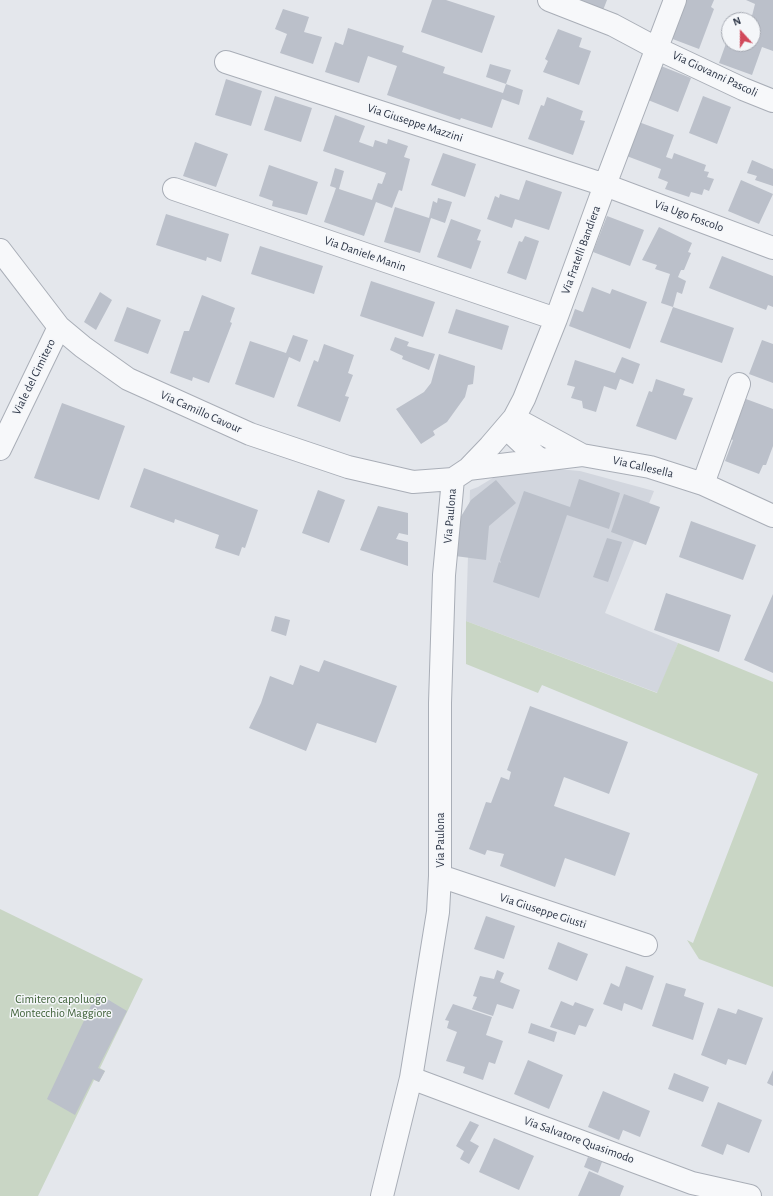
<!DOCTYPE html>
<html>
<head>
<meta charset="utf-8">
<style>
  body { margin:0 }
  #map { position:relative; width:773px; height:1196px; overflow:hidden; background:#e4e7ec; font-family:"Alegreya Sans",sans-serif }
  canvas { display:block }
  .north { position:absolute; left:721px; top:12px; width:40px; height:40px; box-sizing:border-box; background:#f4f6f9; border:1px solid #a4a8b1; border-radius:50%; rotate:339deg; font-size:11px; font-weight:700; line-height:16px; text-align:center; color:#2b3445 }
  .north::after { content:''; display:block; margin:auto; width:14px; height:18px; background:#d1495b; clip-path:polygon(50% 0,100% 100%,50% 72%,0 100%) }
</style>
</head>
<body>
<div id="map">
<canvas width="773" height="1196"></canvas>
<div class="north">N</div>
</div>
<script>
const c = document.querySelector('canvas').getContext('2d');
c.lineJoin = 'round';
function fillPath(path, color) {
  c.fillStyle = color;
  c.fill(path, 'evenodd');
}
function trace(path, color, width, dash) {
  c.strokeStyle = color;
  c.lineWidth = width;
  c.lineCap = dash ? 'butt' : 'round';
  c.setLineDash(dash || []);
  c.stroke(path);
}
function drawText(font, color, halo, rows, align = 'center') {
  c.font = font + ' "Alegreya Sans",sans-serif';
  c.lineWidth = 3;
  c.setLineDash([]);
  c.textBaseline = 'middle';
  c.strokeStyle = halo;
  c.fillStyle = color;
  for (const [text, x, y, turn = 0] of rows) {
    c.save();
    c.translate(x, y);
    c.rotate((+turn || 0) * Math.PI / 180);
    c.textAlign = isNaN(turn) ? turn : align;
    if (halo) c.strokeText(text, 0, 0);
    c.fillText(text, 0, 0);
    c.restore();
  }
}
fillPath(new Path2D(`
  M546,468L580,471L654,491L605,613L678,643L658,693L466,621L470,490L478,487L496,476Z`), '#d2d6de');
fillPath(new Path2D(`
  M466,621L657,693L678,643L773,682V987L699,959L687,940L693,943L758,774L542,685L538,693L466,664Z
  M0,909L143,979L100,1068L105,1071L99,1082L94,1080L38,1196H0Z`), '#c9d6c5');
fillPath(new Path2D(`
  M432,0H446L495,16L482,53L421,32Z
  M563,0H607L600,18Z
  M683,0H714L711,7L714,9L699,49L670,38Z
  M746,0H773V51L762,47L752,75L719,63L729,35V44H753V20H751L755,4Z
  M283,9L309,17L304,32L322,37L313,64L280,53L287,34L275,29Z
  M348,28L404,46L402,52L445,67L443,73L503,93L506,84L523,90L519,105L502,99L492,128L461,118L460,120L387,95L397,66L368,56L359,83L325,72L335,42L343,45Z
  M558,29L582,38L579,47L591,51L579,85L543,72L548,61L545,59Z
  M490,64L511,70L506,84L486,77Z
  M661,66L691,78L678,112L648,100Z
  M226,79L262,91L251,126L215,115Z
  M275,96L312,108L301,142L264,130Z
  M703,96L731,107L717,144L689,133Z
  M547,97L583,111L580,120L585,121L573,155L528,139L541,105L544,106Z
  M335,115L365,126L359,142L373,147L375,140L387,144L388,139L408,146L404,157L410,159L402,191L399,190L392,208L376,202L364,236L324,222L336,188L330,186L335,168L344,171L339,189L372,200L378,183L382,184L386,173L323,151Z
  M636,121L674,135L666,157L672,159L674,153L706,165L704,171L709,172L707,177L714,179L709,191L704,189L702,195L691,192L689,197L665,189L668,182L658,178L661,169L624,155Z
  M195,142L228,154L216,187L183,176Z
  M443,153L476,164L465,197L431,185Z
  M752,160L773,169V186L755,180L757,176L747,173Z
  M269,165L318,182L307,215L272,206L273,201L259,196Z
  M526,180L562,192L549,230L515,219L512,228L487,219L495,196L499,198L500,194L519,200Z
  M741,180L773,194L759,224L728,211Z
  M438,198L452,202L445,223L431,218L420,253L384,242L395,207L429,218L433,201L437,203Z
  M166,214L229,234L221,262L207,257L206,261L156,245Z
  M607,216L644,230L630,266L593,252Z
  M451,219L481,230L477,240L481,241L471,269L437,257Z
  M659,227L692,243L688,252L691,253L684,270H681L678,277L686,281L682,294L677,292L673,307L734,328L722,363L660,342L673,307L661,303L670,274L655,269L657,265L642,260Z
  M525,236L539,241L526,280L507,273L519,241L522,242Z
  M260,246L323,266L314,294L251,274Z
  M722,256L773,276V307L768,305L766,310L709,288Z
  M371,281L435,302L423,337L360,316Z
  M592,287L610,294L612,289L647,302L630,349L569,326L575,309L583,312Z
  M100,292L112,300L96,330L84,322Z
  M202,295L235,308L230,322L232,323L209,383L193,377L192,381L170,373L184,331H189Z
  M127,307L161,320L148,354L114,341Z
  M456,309L509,326L502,350L448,333Z
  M293,335L308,340L300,362L289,357L274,398L235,384L250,341L286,353Z
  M395,337L409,342L407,346L435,354L429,370L402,359L403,356L390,350Z
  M762,340L773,344V383L749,374Z
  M324,344L354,355L348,373L353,375L345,396L349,397L340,422L297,406L314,360L318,362Z
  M439,354L475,366L473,384L468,385L465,397L447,422L433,431L435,435L421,444L396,409L424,392L431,383Z
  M622,357L640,364L633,384L620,379L616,390L604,386L596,412L583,408L582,401L571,398L575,387L567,385L575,360L615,373Z
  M656,379L685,389L683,395L693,398L676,440L636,426L649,391L652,392Z
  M746,399L773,409V446L766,465H763L759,474L725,461L733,440L731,439Z
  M62,403L125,426L99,500L34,478Z
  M144,468L258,510L245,548L242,547L239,556L215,548L219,535L175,519L174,523L130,507Z
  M579,479L620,493L609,529L567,515L539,598L493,582L499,562L501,563L500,560L524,491L570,507Z
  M496,480L516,503L489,526L486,560L455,556L457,523L471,500Z
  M318,490L345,500L329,543L302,533Z
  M624,494L660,507L646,545L611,532Z
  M378,506L408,513V535L399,533L396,539L408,542V566L360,550Z
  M691,521L756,545L743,580L679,557Z
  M607,538L622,542L608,582L593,577Z
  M666,593L731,615L719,652L654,630Z
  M773,594V673L744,660Z
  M275,616L290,620L286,636L271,631Z
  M324,660L397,686L376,743L317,723L306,751L249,728L261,703L270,676L293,685L300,665L319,672Z
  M530,706L628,742L609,794L564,777L554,806L630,833L615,876L565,858L555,887L500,866L504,854L487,850L485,855L469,849L486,802L491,803L501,777L509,780L511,772L507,770Z
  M486,916L515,926L504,959L474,949Z
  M558,942L588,954L577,981L548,969Z
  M626,966L654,976L642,1010L624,1003L622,1011L603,1004L611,983L619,987Z
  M497,970L504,973L500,982L520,990L513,1009L497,1004L493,1016L472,1009L477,997L473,996L480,976L494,979Z
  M666,983L686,989L684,996L704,1003L693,1040L652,1026Z
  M97,993L127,1011L98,1068L105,1071L99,1082L93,1079L75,1115L47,1099Z
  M561,1001L573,1006L575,1002L594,1009L586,1027L579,1025L575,1035L550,1027Z
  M453,1004L492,1017L486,1035L503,1041L495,1064L489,1062L483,1080L463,1073L465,1067L446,1061L457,1032L447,1028L449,1021L445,1020Z
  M718,1008L736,1014L738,1009L763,1018L746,1065L728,1059L726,1065L701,1055Z
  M531,1023L557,1032L554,1042L528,1033Z
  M528,1060L563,1075L549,1109L514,1094Z
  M773,1070V1086L767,1083Z
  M674,1073L709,1087L703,1102L668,1089Z
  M603,1091L650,1111L640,1137L623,1130L619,1140L588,1127Z
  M718,1102L762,1120L749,1153L727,1144L723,1155L701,1146Z
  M470,1121L479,1125L470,1141L479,1146L469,1164L460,1159L464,1151L456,1146Z
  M494,1138L534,1156L519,1190L479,1172Z
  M588,1157L602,1162L598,1173L584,1167Z
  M589,1171L624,1186L620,1196H578Z`), '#bbc0ca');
const minor = new Path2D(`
  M549,0L613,25L656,48L743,89L773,101
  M226,62L605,185L773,248
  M174,189L556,319
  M0,250L59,327L83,347L128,379L250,434L348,467L413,482L453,479L468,469L490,446L514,418L524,399L556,319L605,185L675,0
  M514,418L582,455
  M506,428L540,460
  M0,449L59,327
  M468,469L582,455L650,467L703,484L773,516
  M703,484L739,384
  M440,876L646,945
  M411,1078L692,1183L750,1196
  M382,1196L411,1078L438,912L440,876V703L444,575L453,479`);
trace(minor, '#a9aeb7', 24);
trace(minor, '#f7f8fa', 22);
drawText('12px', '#2b3445', '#f4f6f9', [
  ["Via Giovanni Pascoli",715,74,25],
  ["Via Giuseppe Mazzini",415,123,18],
  ["Via Ugo Foscolo",689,216,20],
  ["Via Fratelli Bandiera",581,250,-70],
  ["Via Daniele Manin",365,254,19],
  ["Viale del Cimitero",34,377,-64],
  ["Via Camillo Cavour",201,412,24],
  ["Via Callesella",643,467,13],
  ["Via Paulona",450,516,-85],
  ["Via Paulona",440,840,-90],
  ["Via Giuseppe Giusti",543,911,18],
  ["Via Salvatore Quasimodo",579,1140,20]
]);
drawText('12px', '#3f6138', '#f4f6f9', [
  ["Cimitero capoluogo",61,999],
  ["Montecchio Maggiore",61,1013]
]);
</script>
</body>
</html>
